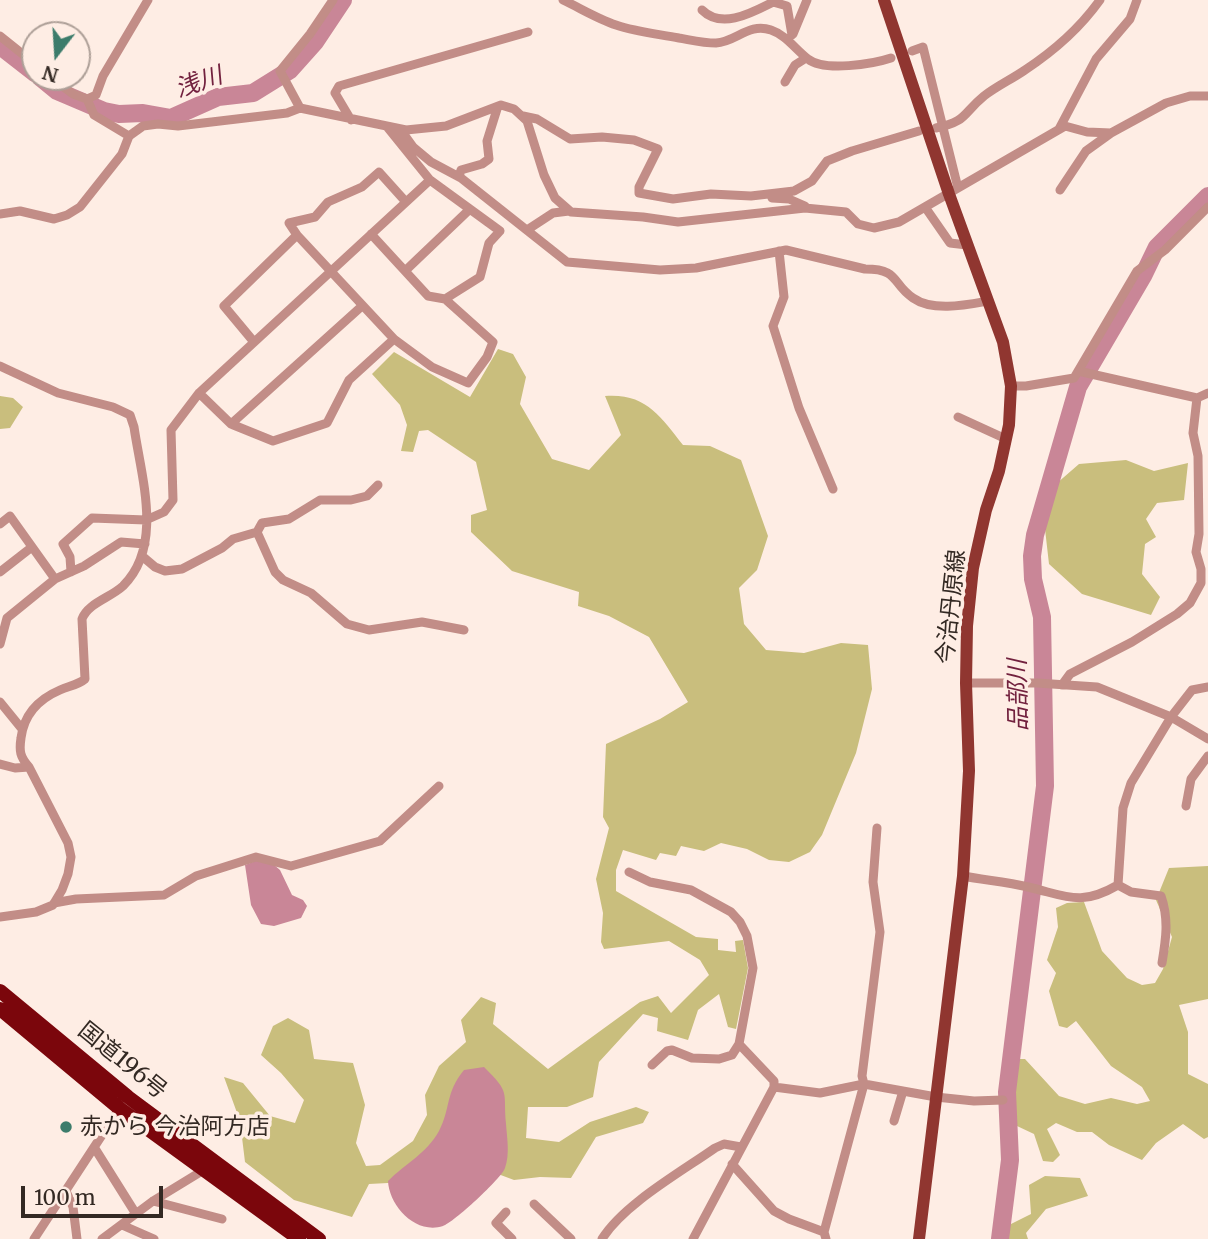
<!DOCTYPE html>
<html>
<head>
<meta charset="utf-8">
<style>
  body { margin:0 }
  #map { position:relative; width:1208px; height:1239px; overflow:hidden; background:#feede4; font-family:Merriweather,serif }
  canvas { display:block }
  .north { position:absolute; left:21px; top:21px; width:70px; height:70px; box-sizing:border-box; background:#feede4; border:2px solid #ad9f97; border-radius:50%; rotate:197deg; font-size:19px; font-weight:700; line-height:28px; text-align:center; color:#332923 }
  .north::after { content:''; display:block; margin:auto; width:24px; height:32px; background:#3c7c6b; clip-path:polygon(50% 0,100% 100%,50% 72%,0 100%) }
  .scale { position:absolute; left:21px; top:1186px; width:142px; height:32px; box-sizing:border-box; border:4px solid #332923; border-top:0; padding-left:9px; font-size:21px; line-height:24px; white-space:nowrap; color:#332923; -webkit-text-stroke:5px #feede4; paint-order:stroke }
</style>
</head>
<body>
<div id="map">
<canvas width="1208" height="1239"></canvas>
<div class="north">N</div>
<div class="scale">100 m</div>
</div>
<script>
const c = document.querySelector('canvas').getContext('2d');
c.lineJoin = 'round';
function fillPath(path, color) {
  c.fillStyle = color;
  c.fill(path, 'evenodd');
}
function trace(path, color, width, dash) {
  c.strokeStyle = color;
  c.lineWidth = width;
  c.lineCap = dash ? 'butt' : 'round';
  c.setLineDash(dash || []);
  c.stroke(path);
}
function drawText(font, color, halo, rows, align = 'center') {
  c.font = font + ' Merriweather,"Noto Sans JP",serif';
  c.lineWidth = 7;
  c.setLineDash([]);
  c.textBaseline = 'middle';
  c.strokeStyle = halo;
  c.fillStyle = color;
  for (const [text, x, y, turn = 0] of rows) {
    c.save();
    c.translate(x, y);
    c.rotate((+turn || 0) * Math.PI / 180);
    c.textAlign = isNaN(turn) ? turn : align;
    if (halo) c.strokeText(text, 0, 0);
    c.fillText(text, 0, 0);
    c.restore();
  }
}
fillPath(new Path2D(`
  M498,349L513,354L526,377L520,404L552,459L589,470L621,435L605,396C646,393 660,416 683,445L710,446L741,460L768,536L757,570L739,588L744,624L766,650L804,653L841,643L868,645L872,689L856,753L822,835L810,852L789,862L769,860L747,849L721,843L704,851L681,846L676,856L660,853L656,860L623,850L616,870V891L696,937L718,939V950L736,952L735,941L743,940L748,968L736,1029L728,1027L719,994L698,1010L688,1040L657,1031L658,1018L643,1014L599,1062L593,1097L567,1107H528L526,1138L559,1142L590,1122L636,1107L649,1112L643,1123L596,1137L571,1178L540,1177L514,1180L482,1168L407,1182L369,1184L352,1217L294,1200L245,1162L240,1121L224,1077L243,1083L270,1116L295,1123L304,1100L281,1073L261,1055L273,1026L288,1018L309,1030L314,1059L353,1063L365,1105L356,1143L366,1166L380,1165L413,1141L427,1115L425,1095L439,1066L466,1042L461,1020L481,997L496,1003L493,1024L548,1069L640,1002L658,996L671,1013L709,975L700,960L669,941L604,949L601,942L603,913L596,879L609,828L603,817L606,744L660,719L688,702L649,637L609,616L578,606L579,592L512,571L471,532V515L487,510L476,462L428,430L419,431L413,452L401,451L407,425L400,405L372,374L394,352L470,397Z
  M0,396L13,398L23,407L10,428L0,429Z
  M1126,460L1154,471L1188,463L1184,500L1157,503L1146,519L1156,537L1145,544L1142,574L1160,597L1151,615L1082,594L1049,564L1045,529L1056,484L1079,464Z
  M1208,866V999L1179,1005L1188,1032V1074L1208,1084V1137L1204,1139L1183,1124L1156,1143L1142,1160L1109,1145L1092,1132H1077L1056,1123L1047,1129L1060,1155L1053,1162L1043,1161L1034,1134L1017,1126L1010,1092L1015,1059H1025L1059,1096L1085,1104L1111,1098L1137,1104L1150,1101L1142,1087L1111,1066L1076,1021L1067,1028L1059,1026L1049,991L1056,973L1047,960L1058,927L1056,908L1067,903L1084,902L1102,951L1127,978L1142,985L1155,983L1163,969L1172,937L1156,900L1169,868Z
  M1045,1176L1080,1178L1088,1196L1046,1209L1026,1233L1028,1239H1005L1007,1226L1031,1214L1029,1185Z`), '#c9be7d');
fillPath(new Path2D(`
  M258,860L273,864L280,870L292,895L303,900L307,906L301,918L274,926L261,924L251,905L245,865Z
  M484,1067C511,1094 503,1090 506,1124C507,1138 510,1154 505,1168C502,1178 453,1223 443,1226C415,1235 389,1205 388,1181C405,1164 427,1153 439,1131C451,1108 445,1093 464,1070Z`), '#c98697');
trace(new Path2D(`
  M0,46L35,73
  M40,77L57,91L104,111L119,114L143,113L171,118L218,97L253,93L290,70L315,42L343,0
  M1000,1239L1010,1160L1007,1092L1045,786L1042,617L1033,579L1032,556L1035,535L1078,387L1143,276L1157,247L1208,196`), '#c98697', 18);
trace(new Path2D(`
  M563,0C580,8 598,19 616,25C636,32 658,34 679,38C691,40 703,43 716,43C736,42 749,22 771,30C786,35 796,50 808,59C824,72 873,64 891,58
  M702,10C722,30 753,12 773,2L787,6L792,35
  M793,34L807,0
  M0,36L35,64
  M912,51L923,47L958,188
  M50,77L73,94L87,99L94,115L129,136
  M785,82L795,65L806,58
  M87,99L96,95L103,76L148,0
  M300,108L280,71L310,34L333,0
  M523,116L537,119L570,139L602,137L634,140L658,149L639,187V193L673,199L711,194L751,196L794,191L812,181L827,161L852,151L919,131
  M351,120L335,93L339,86L528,32
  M388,128L430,180L500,231L489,243L480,277L445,299
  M936,128C968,121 962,114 984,96C997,86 1012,79 1025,70C1054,51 1080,28 1100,0
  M400,129L413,147L431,162L461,178L567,262L660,270L696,268L786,250L865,269C900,269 891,283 913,298C933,312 966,305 988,301
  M1059,129L1096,59L1130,19L1137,0
  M459,177L461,170L482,164L489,159L487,141L498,106
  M1060,190L1086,151L1111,133
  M772,198L789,199L805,206
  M925,207L950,243L967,245
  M0,214L20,211L54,219L67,215L80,207L122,154L129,136L143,126L158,124L178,126L287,113L300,108L406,130L446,126L501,105L514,109L527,121L544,175L555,198L571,212L643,217L678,222L805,208L846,212L858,224L874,228L899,222L1065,126L1087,132L1111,133L1166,103L1190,96H1208
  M527,230L553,213L569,211
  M297,235L289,223L315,217L328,202L362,187L379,172L406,202
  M779,251L784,297L773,326L799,408L833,489
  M405,271L470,209
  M362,306L231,424L273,441L327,423L349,380L394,339
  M254,342L224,306L297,235L394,339L432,367L468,383L487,357L493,342L445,299L428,296L371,234
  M0,366L58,393L113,407L130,415L134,427C141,476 164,546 123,586C110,598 88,603 82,619L85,679C78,685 69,686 60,690C39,699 24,714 21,738C19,751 20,757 29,767L68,843L71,857L68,874L62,890L53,905L36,912L0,917
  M1078,371L1197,398L1208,393
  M1011,386H1026L1074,378L1137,271L1165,250L1208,207
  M199,393L231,424
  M958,417L1006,439
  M0,524L10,516L55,579
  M257,532L275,572L283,580L311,593L347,624L369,630L422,622L464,630
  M142,556L155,567L165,571L182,569L222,548L233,539L257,532L262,523L289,519L320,500H351L367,496L378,485
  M0,572L32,547
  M71,572L70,557L63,544L92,518L146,520L164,512L173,500L171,430L199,393L430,180
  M0,644L7,618L55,579L84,566L121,542L145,544
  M1062,685L1070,674L1132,642L1177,614L1190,603L1201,583V569L1196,552L1199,534L1198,456L1193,433L1197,398
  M1208,687L1192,690L1171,717L1208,739
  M0,702L22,729
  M0,764L15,768L29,767
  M1186,806L1191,779L1208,756
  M629,872L650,882L691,890L731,912L740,922L747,936L753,968L739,1044L774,1081V1087L693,1239
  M963,876C984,880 1007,882 1028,887C1067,896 1080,907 1118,885L1123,808L1131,783L1171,717L1097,687L1037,683H966
  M1118,885L1131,892L1161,896C1169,919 1166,939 1162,963
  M54,903L76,899L164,895L196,876L256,857L291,866L380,841L439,786
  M652,1065L667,1051L672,1050L692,1058L719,1059L732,1055L739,1044
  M774,1087L820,1093L864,1084L936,1097L974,1101L1003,1100
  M894,1121L903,1091
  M94,1147L136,1214
  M732,1164L774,1211L789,1219L824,1232
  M66,1191L73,1207L77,1239
  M153,1201L222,1219
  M534,1204L571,1239
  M506,1212L496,1223L512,1239
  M122,1225L154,1239
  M34,1239L121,1106
  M102,1239L153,1201L207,1168
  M602,1239C624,1204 681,1172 715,1148L724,1144L741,1147
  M826,1239L824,1232L864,1084L862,1076L880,932L873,882L877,828`), '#c28d87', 9);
trace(new Path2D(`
  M884,0L949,194L1003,342L1011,386L1009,425L999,471L986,510L973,568L967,626L966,683L969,771L963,876L919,1239`), '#903630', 12);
trace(new Path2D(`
  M0,991L128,1097L319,1239
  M0,1009L119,1108L299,1239`), '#7b060c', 14);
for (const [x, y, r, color] of [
  [66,1127,7,"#3c7c6b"]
]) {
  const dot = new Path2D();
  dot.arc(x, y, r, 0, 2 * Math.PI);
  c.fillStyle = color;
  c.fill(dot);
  trace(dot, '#feede4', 2.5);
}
drawText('23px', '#332923', '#feede4', [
  ["今治丹原線",952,607,-84],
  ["国道196号",122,1061,39]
]);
drawText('23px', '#332923', '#feede4', [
  ["赤から 今治阿方店",80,1127]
], 'left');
drawText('italic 24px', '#72213e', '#feede4', [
  ["浅川",199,83,-19],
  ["品部川",1019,695,-91]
]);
</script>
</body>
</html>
